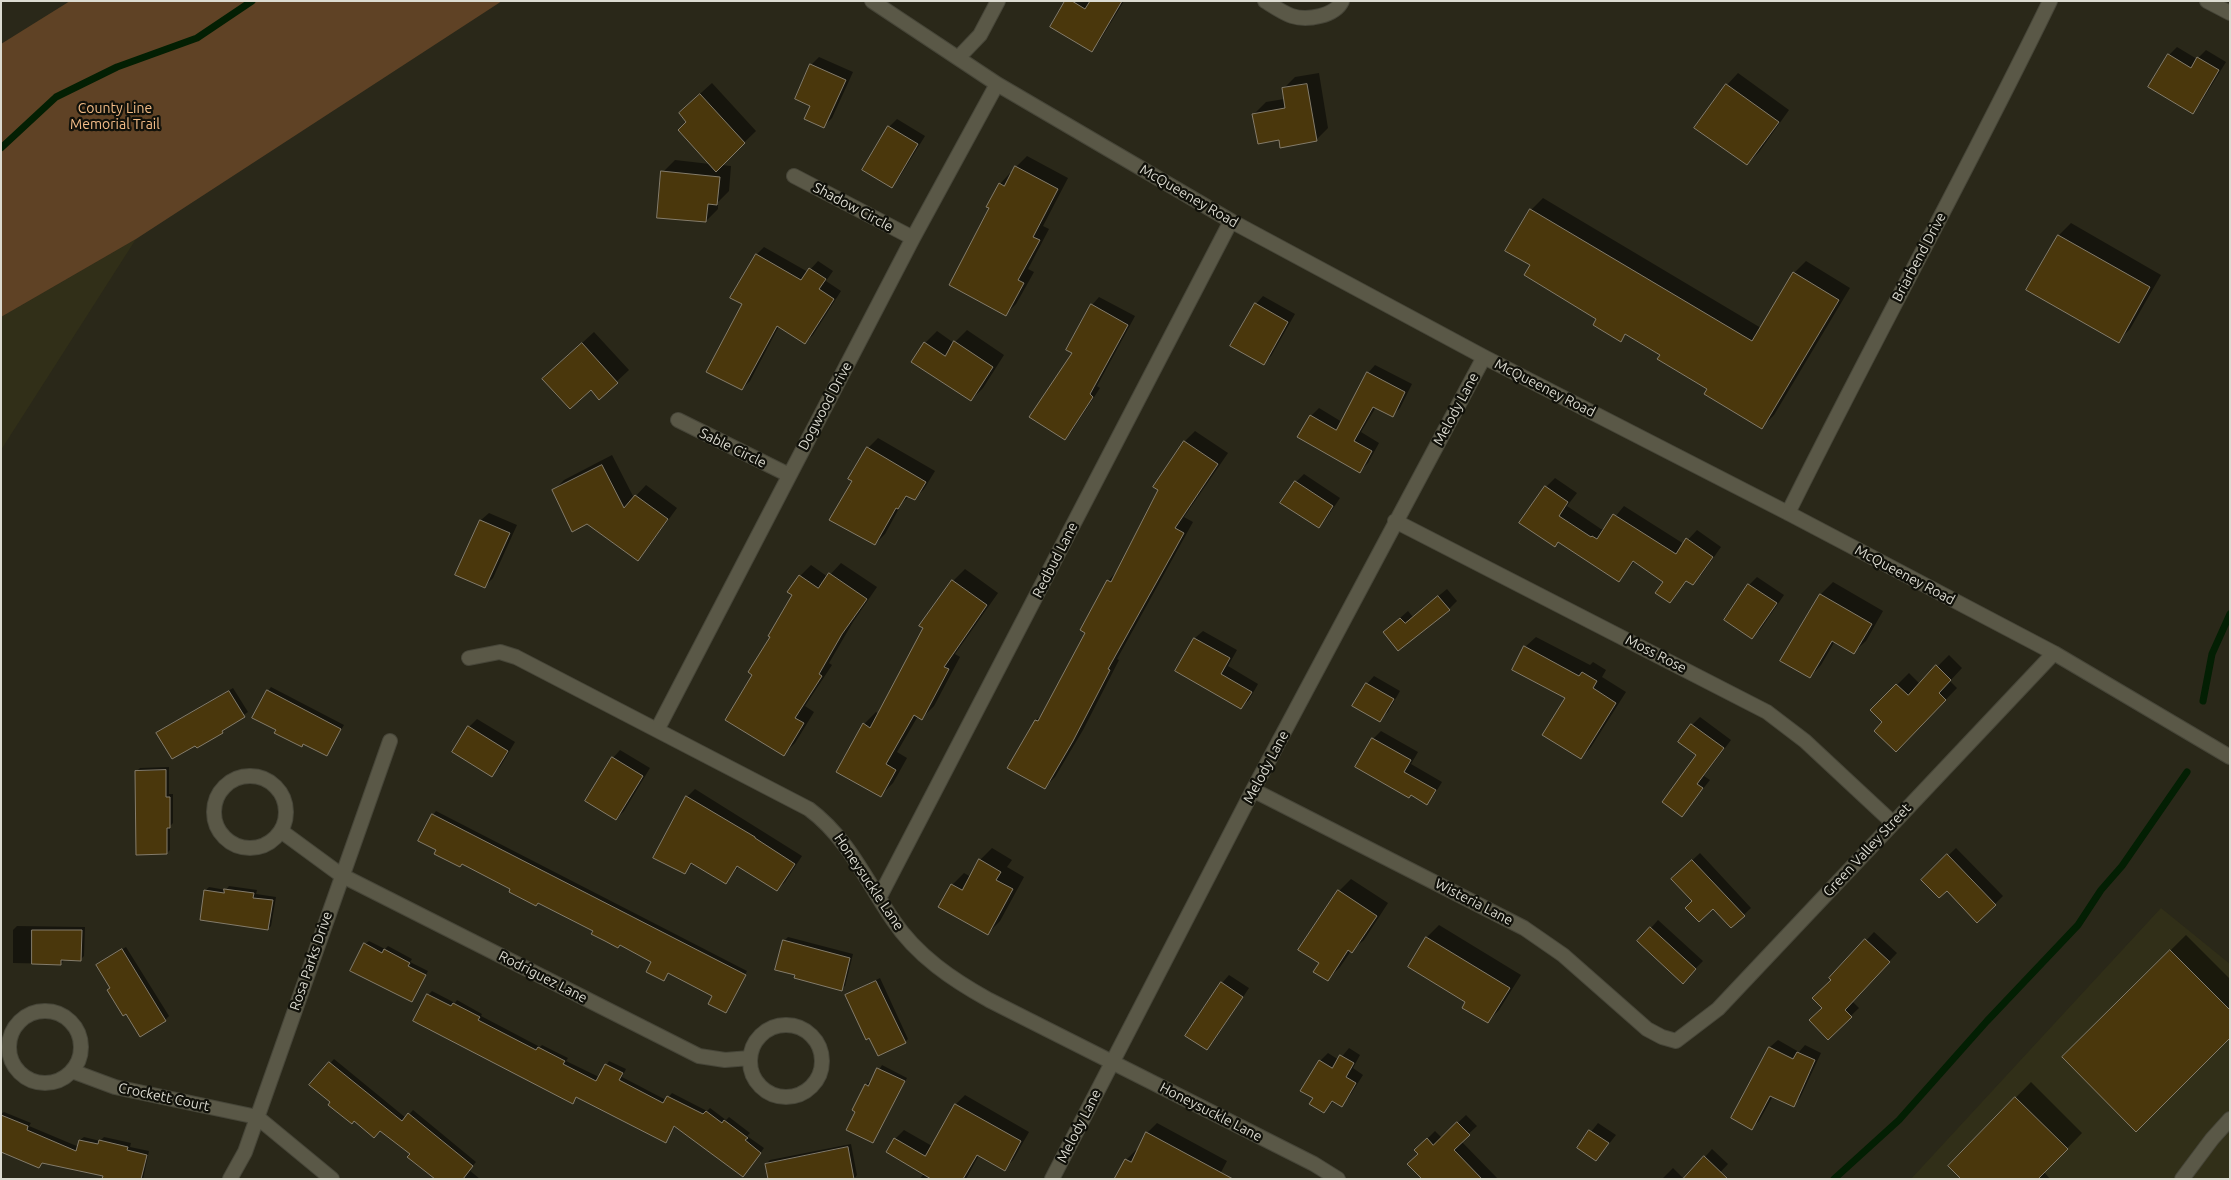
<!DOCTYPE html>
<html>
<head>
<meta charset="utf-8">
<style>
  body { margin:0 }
  #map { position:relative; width:2231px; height:1180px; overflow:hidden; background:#2a2819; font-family:Ubuntu,sans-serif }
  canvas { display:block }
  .frame { position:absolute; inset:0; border:2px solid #dcdbd1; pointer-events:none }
</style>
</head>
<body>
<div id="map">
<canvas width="2231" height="1180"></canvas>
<div class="frame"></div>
</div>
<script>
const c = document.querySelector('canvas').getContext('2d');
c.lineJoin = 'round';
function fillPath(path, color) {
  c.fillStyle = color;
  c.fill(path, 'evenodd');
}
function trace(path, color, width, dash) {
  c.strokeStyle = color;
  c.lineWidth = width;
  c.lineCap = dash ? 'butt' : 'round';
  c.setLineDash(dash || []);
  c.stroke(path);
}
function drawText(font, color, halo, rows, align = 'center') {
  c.font = font + ' Ubuntu,sans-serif';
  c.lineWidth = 4.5;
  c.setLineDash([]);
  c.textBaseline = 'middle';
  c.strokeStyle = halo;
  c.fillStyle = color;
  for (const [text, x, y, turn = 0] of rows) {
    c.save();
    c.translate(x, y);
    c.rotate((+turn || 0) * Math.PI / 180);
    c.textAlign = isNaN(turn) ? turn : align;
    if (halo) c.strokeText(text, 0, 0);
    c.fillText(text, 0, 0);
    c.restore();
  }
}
fillPath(new Path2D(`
  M136,239L1,450V317Z
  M2161,908L2230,964V1179H1911Z`), '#312f18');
fillPath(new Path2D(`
  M70,1H502L136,239L1,317V44Z`), '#5f4225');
fillPath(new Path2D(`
  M1066,1H1124L1099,42L1091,50Z
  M2177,47L2197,59L2206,50L2226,62L2200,104L2193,112L2169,55Z
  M819,57L853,72L832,118L824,126L811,65Z
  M1319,73L1328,128L1316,140L1280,139L1254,114L1266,102L1284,99L1283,89L1295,77Z
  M1738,73L1789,110L1759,152L1747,164L1727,85Z
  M712,83L756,131L721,165L731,166L729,191L718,202V209L706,221L663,172L675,160L710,164L688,122L692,101Z
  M897,119L925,136L899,178L892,186L889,127Z
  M1027,156L1068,178L1043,226L1049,229L1028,269L1034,272L1016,304L1005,315L991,208L1000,184L1010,173L1012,174L1016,167Z
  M1543,198L1761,328L1794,273L1806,261L1850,288L1774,415L1762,427L1662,354L1627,333L1620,340L1598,319L1531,265V210Z
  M2071,223L2161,275L2130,329L2118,341L2028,290L2059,235Z
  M764,247L808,272L818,261L833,271L826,281L841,291L813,335L805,343L779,326L750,381L742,389L743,304L757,254Z
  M1263,296L1295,314L1271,356L1263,364L1256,304Z
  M1099,297L1135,316L1097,386L1100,388L1072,431L1064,439L1073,352L1092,305Z
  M967,330L1004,355L983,388L971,400L925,343L937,331L954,343Z
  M594,332L629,370L599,398L591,388L556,367Z
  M1375,365L1412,384L1400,408L1392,416L1376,407L1361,432L1379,443L1368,463L1360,471L1311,416L1319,408L1342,422L1368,373Z
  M1195,431L1228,453L1184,517L1193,522L1117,659L1119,660L1083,730L1055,777L1044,788L1009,767L1036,720L1045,712L1087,633L1108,581L1117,571L1160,490L1154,486L1185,441Z
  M878,438L935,471L924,489L914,499L909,496L902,503L885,534L875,544L853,481L850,479L868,448Z
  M612,455L634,498L646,485L677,508L647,549L637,559L554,490L564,480Z
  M1304,474L1340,498L1326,519L1318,527L1296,482Z
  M1555,478L1577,493L1567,506L1601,529H1605L1624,506L1684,544L1697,530L1721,547L1702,574L1693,584L1688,580L1670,602L1665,582L1635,561L1619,580L1558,541L1546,487Z
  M489,513L517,525L493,578L485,586L457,574L481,520Z
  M841,563L877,587L853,622L829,663L832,665L805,706L814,712L795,743L784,754L754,674L793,595L800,576L811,565L828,577Z
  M965,569L998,593L955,654L960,657L934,706L922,718L918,716L897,752L907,758L893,783L881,795L864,724L876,712L879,714L924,628L953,581Z
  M1757,577L1784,595L1760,630L1752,637L1725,620L1749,585Z
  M1833,582L1883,611L1866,641L1854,652L1835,641L1821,665L1810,677L1782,661L1821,594Z
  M1447,589L1457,601L1449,609L1384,632L1408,611L1413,617Z
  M1203,631L1237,650L1228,666L1258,684L1249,700L1241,708L1176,671L1195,638Z
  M1536,637L1590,665L1593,662L1606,670L1602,677L1626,692L1591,747L1581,758L1567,698L1525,647Z
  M1949,655L1962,668L1950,681L1957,688L1896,751L1884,722L1872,710L1909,673L1920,684Z
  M1374,676L1400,691L1388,712L1380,720L1367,684Z
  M271,687L344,725L326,755L278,730L268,691Z
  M233,688L248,712L225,727L222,732L196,744L158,733Z
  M1700,717L1731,740L1704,776L1710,780L1682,815L1698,755L1692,725Z
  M477,719L515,742L500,767L492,775L469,727Z
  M1381,731L1418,752L1411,764L1442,782L1434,795L1426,803L1373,739Z
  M620,750L650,768L624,811L616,819L613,758Z
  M169,767V794H173V823L170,826V850L167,853L136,772L140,768Z
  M695,789L802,856L785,882L777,890L739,866L725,883L693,863L684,873L655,857L687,797Z
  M436,811L747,971L727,1009H729L726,1012L714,995L669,972L664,980L653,961L437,849L433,815Z
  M992,848L1012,860L1007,867L1024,877L1000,921L988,933L952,885L964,873L971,877L980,860Z
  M1956,848L2003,896L1978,921L1947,889L1923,880Z
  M1700,853L1751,908L1731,927L1713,907L1694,901L1681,871Z
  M1351,879L1388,903L1364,940L1351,951L1340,967L1328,979L1321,963L1339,891Z
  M229,886L257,890L256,894L276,897L271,926L268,929L205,891L209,887L226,890Z
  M1658,920L1703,961L1690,974L1651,928Z
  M1439,925L1521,975L1499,1010L1487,1022L1467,1002L1410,966L1427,937Z
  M17,926L85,927L84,956L80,960L65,959L61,964L13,963V930Z
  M1874,932L1897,953L1852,1001L1859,1008L1828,1038L1823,1008L1833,980L1831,978Z
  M2186,935L2230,979V1037L2063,1057Z
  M788,937L853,954L845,986L841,989L796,974L784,941Z
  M369,941L385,949L388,946L412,959L410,962L428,971L411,1001L365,944Z
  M126,947L169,1016L165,1020L111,988L101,962Z
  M1229,975L1249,988L1214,1041L1206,1049L1222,983Z
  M880,978L908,1039L905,1042L846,995Z
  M432,991L455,1003L457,1000L482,1014L481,1016L540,1047L542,1045L568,1058L566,1061L599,1077L609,1061L626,1069L622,1077L666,1100L672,1093L707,1111L710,1108L726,1120L729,1117L750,1133L747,1136L764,1148L746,1172L676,1125L665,1141L578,1096L573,1102L428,995Z
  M1778,1040L1799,1052L1805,1045L1821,1053L1800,1098L1793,1105L1773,1096L1759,1121L1752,1128L1733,1118L1770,1047Z
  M1349,1048L1360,1055L1353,1068L1363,1075L1349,1097L1341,1105L1334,1101L1324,1112L1315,1098L1320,1061L1328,1053L1339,1060Z
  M334,1059L406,1118L413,1110L476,1162L469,1170L480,1179H442L381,1129L332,1102L311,1085Z
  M882,1065L907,1078L873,1142L857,1111L853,1110L866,1085L870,1081L872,1082Z
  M2031,1082L2082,1133L2044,1172L2050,1179H1963L1949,1166Z
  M965,1095L1029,1132L1013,1160L1004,1169L979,1155L966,1179H920L924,1173L895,1139L904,1130L932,1146L956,1104Z
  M4,1112L31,1123L29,1126L79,1147L80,1140L84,1137L100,1141L104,1137L131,1143L130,1147L149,1151L143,1179H119L43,1162L39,1167L1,1151V1114Z
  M1466,1115L1477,1126L1461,1141L1498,1179H1436L1416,1150L1435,1131L1442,1138Z
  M1157,1123L1227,1161L1218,1178L1116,1179L1126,1160L1136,1150L1138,1151L1147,1133Z
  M1598,1123L1616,1135L1596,1160L1579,1147Z
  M851,1144L857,1175L854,1179L766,1164L770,1160Z
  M1712,1149L1728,1164L1714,1179L1705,1157Z
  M1673,1168L1684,1179H1662Z`), '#0007');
trace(new Path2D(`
  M1,148L56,97L117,67L197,38L252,1
  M2203,701L2212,654L2230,614
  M1834,1179L1899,1120L1987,1021L2078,925L2101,890L2122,866L2187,772`), '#031f03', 7);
const building = new Path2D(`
  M1065,1H1072L1085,9L1090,1H1122L1092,52L1050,27Z
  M2168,54L2191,68L2197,57L2219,70L2193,114L2148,87Z
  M810,64L846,80L824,128L804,119L810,106L795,99Z
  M1307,84L1317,141L1280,148L1279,140L1258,144L1252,114L1285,108L1282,88Z
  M1726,84L1779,122L1747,165L1694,128Z
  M700,94L745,143L716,172L678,130L686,122L679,113Z
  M888,126L918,144L892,188L862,170Z
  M1015,166L1058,189L1033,237L1040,240L1018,280L1024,283L1006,316L949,285L989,208L986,207L999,183L1004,186Z
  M661,171L720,177L717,205L708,204L706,222L657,218Z
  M1530,209L1752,341L1793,272L1839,300L1762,429L1704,394L1707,389L1657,359L1660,355L1625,334L1621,342L1593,325L1596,319L1524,275L1530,265L1505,251Z
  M2058,235L2150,287L2119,343L2026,290Z
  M756,254L801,280L809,268L826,279L819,289L834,299L805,344L777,326L742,390L706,372L742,304L730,298Z
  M1255,303L1288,322L1264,365L1230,346Z
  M1091,304L1128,325L1090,394L1093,397L1065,440L1029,417L1072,353L1066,350Z
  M954,341L993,367L971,401L911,362L924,342L945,356Z
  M582,343L618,383L599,400L591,390L570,409L542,379Z
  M1367,372L1405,392L1393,417L1373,407L1354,441L1372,451L1360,473L1297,437L1310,415L1336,430Z
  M1184,441L1218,464L1175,528L1184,533L1108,669L1110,670L1073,741L1045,789L1007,768L1035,720L1038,721L1085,633L1080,630L1107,580L1111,582L1158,490L1153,487Z
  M867,447L926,482L915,500L906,496L898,509L896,508L875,545L829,520L852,481L848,479Z
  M602,465L624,508L635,495L668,519L638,561L587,524L572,532L552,490Z
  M1295,481L1333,506L1319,528L1280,503Z
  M1545,486L1568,502L1559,516L1591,537L1592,536L1597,539L1613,514L1676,554L1686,538L1713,557L1693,585L1686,581L1670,603L1655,593L1663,582L1633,561L1619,582L1558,542L1555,547L1519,523Z
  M480,520L510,533L485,588L455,575Z
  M829,573L867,599L842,634L819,674L822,676L795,718L804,723L784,756L725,720L752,675L748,672L770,637L768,636L792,595L787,592L799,575L818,588Z
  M952,580L987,605L944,667L949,669L922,720L914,715L886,764L896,770L881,797L836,772L863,723L870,728L923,628L919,626Z
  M1748,584L1777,603L1752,639L1724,620Z
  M1820,594L1872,624L1854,654L1832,641L1810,678L1780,661Z
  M1438,596L1450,610L1398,651L1383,632L1400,618L1405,623Z
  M1194,638L1230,658L1221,674L1252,692L1241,709L1175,671Z
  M1524,646L1579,676L1582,672L1597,681L1593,688L1616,703L1581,759L1542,735L1565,698L1512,670Z
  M1936,665L1951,680L1939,693L1946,700L1896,752L1874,731L1882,722L1870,710L1896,684L1908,695Z
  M1366,683L1394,699L1380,722L1352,706Z
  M267,690L341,729L327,756L303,744L302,747L274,733L276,730L252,718Z
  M229,691L245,717L222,731L223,733L197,748L195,746L172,759L156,733Z
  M1691,724L1724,748L1697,784L1703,788L1682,817L1662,802L1696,755L1678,742Z
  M468,726L508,751L492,777L452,752Z
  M1372,738L1411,760L1404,772L1436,790L1427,805L1411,795L1409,798L1355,767Z
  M612,757L643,776L616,820L585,801Z
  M166,770V797H170V828H167V854L136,855L135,771Z
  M686,796L755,837V838L795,864L777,891L737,866L726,884L691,863L685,874L653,858Z
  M432,814L746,975L726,1013L708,1004L712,996L668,973L664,981L646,972L651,962L620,945L618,948L605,941L591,934L593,931L538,903L536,906L509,892L510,889L462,864L460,867L434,854L436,850L418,841Z
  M1947,854L1996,905L1977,923L1947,891L1939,898L1921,880Z
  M979,859L1001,872L996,880L1013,889L988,935L938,907L951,884L962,890Z
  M1692,860L1745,916L1731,928L1713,909L1699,922L1685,908L1692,901L1671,879Z
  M224,889L254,893L253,898L273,900L268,930L200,920L204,890L224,893Z
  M1338,890L1377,916L1352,953L1348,950L1328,981L1313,972L1319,963L1298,950Z
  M1650,927L1696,969L1683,984L1637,941Z
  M32,930H82L81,961L61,960V965L32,964Z
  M1426,937L1510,988L1488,1023L1462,1008L1465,1002L1408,967Z
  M1865,939L1890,962L1845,1010L1852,1017L1828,1040L1809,1020L1822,1008L1812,998L1831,980L1829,978Z
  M783,940L850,958L842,991L794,978L795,975L775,970Z
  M364,943L382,953L384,949L410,963L408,966L426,975L412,1002L350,971Z
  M122,949L166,1021L140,1037L126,1014L123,1016L107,990L110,988L96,965Z
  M2170,950L2230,1010V1038L2136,1132L2062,1057Z
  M876,981L906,1043L878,1056L869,1038L866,1040L845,995Z
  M1221,982L1243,997L1207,1050L1185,1036Z
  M427,994L451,1006L453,1003L480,1017L478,1020L536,1050L538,1047L565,1061L563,1064L596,1081L605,1064L623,1073L619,1080L663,1103L667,1096L703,1114L706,1111L722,1123L724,1120L748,1138L745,1140L761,1153L743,1177L674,1126L666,1143L576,1097L573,1104L413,1021Z
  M1769,1047L1793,1059L1797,1052L1815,1060L1794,1107L1770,1096L1752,1130L1731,1118Z
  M1340,1055L1354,1063L1346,1077L1356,1083L1342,1107L1332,1101L1324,1113L1309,1104L1313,1098L1300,1091L1319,1060L1332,1068Z
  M329,1062L402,1121L408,1113L473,1166L463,1179H435L407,1157L410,1154L380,1131L374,1138L354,1121L352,1124L328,1105L330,1102L309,1085Z
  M877,1068L905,1081L873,1143L846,1130L855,1112L852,1110L865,1084L868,1086Z
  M2015,1097L2068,1149L2038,1179H1961L1948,1166Z
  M955,1104L1021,1141L1005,1171L977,1155L963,1179H931L886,1152L894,1138L925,1156Z
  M1,1115L28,1126L27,1130L76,1151L79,1140L98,1144L99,1140L128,1147L127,1150L147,1155L141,1179H102L103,1176L42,1163L39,1168L1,1152Z
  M1457,1122L1470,1135L1454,1150L1482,1179H1422L1407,1164L1418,1154L1414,1150L1427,1138L1433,1145Z
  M1589,1130L1609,1143L1596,1161L1577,1148Z
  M1146,1132L1233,1179H1114L1125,1159L1131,1162Z
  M848,1147L854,1179H768L765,1164Z
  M1704,1156L1728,1179H1683Z`);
fillPath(building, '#4a370c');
trace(building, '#847c6b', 1);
const minor = new Path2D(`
  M872,1L997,84L1231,221L1484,357L1788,513L2054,653L2230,757
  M1265,1C1273,6 1283,13 1292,16C1307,21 1335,16 1342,1
  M2207,1L2230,13
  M958,58L980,35L998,1
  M794,176L913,238
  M678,420L789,475
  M1788,513C1873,341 1966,174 2050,1
  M1395,521L1767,712L1805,741L1893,823
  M469,658L500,652L516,657L809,809C848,838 867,882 893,920C917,956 953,980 989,1000L1314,1164L1338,1179
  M657,730L913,238L997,84
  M214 812a36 36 0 1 1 72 0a36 36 0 1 1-72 0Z
  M1253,790L1524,928L1563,955L1647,1029L1662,1037L1676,1041L1718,1009L2054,653
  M281,831L341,875L699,1056L725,1060L750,1058
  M879,898L1231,221
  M9 1047a36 36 0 1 1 72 0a36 36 0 1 1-72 0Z
  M750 1061a36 36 0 1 1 72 0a36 36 0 1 1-72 0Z
  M72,1071L115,1087L257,1117L332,1179
  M230,1179L245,1152L390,741
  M1052,1179L1253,790L1484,357
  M2182,1179L2212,1139L2230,1119`);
trace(minor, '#474639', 16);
trace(minor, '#5a5847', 14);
drawText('14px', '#f3bc87', '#11110a', [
  ["County Line",115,108],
  ["Memorial Trail",115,124]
]);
drawText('14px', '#dcdbd1', '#11110a', [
  ["McQueeney Road",1189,196,30],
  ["Shadow Circle",853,207,28],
  ["Briarbend Drive",1919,257,-62],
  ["McQueeney Road",1545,388,27],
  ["Dogwood Drive",825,406,-62],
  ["Melody Lane",1456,409,-62],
  ["Sable Circle",733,448,26],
  ["Redbud Lane",1055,560,-63],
  ["McQueeney Road",1905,575,28],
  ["Moss Rose",1656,654,27],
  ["Melody Lane",1266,767,-62],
  ["Green Valley Street",1867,850,-47],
  ["Honeysuckle Lane",869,882,56],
  ["Wisteria Lane",1474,902,27],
  ["Rosa Parks Drive",311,961,-71],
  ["Rodriguez Lane",543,977,27],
  ["Crockett Court",164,1097,12],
  ["Honeysuckle Lane",1211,1112,27],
  ["Melody Lane",1079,1126,-63]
]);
</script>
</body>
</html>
